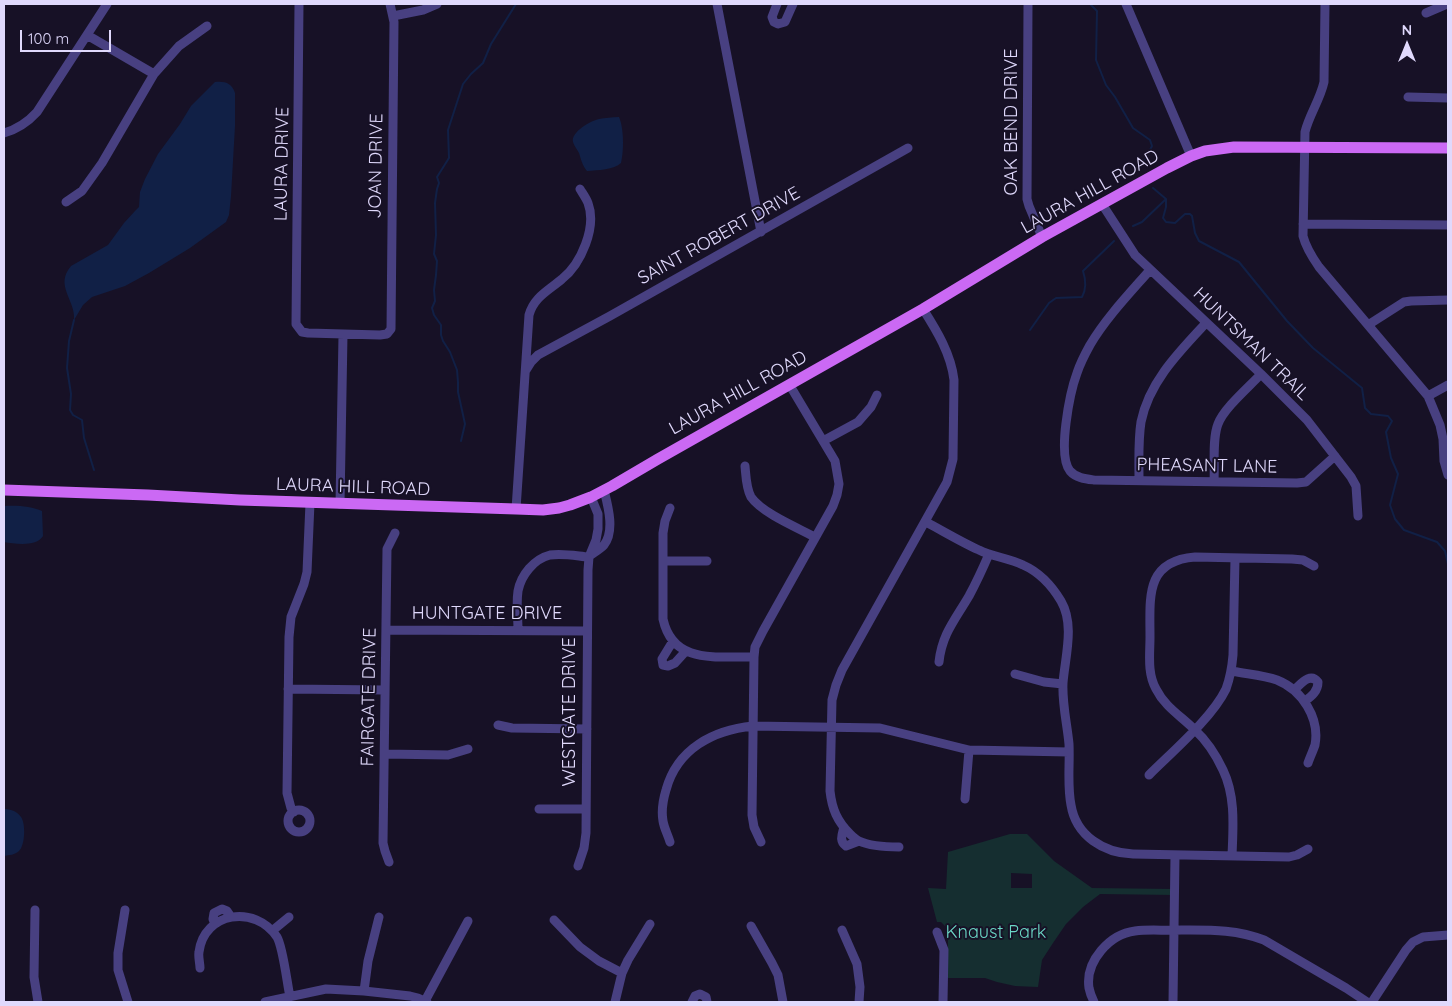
<!DOCTYPE html>
<html>
<head>
<meta charset="utf-8">
<style>
  body { margin:0 }
  #map { position:relative; width:1452px; height:1006px; overflow:hidden; background:#171126; font-family:Quicksand,sans-serif }
  canvas { display:block }
  .frame { position:absolute; inset:0; border:5px solid #e0d9fc; pointer-events:none }
  .north { position:absolute; left:1382px; top:20px; width:50px; height:50px; -webkit-text-stroke:4px #171126; paint-order:stroke; rotate:0deg; font-size:14px; font-weight:700; line-height:20px; text-align:center; color:#e0d9fc }
  .north::after { content:''; display:block; margin:auto; width:18px; height:22px; background:#e0d9fc; clip-path:polygon(50% 0,100% 100%,50% 72%,0 100%) }
  .scale { position:absolute; left:20px; top:30px; width:91px; height:22px; box-sizing:border-box; border:2px solid #e0d9fc; border-top:0; padding-left:6px; font-size:15px; line-height:18px; white-space:nowrap; color:#e0d9fc; -webkit-text-stroke:4px #171126; paint-order:stroke }
</style>
</head>
<body>
<div id="map">
<canvas width="1452" height="1006"></canvas>
<div class="frame"></div>
<div class="north">N</div>
<div class="scale">100 m</div>
</div>
<script>
const c = document.querySelector('canvas').getContext('2d');
c.lineJoin = 'round';
function fillPath(path, color) {
  c.fillStyle = color;
  c.fill(path, 'evenodd');
}
function trace(path, color, width, dash) {
  c.strokeStyle = color;
  c.lineWidth = width;
  c.lineCap = dash ? 'butt' : 'round';
  c.setLineDash(dash || []);
  c.stroke(path);
}
function drawText(font, color, halo, rows, align = 'center') {
  c.font = font + ' Quicksand,sans-serif';
  c.lineWidth = 4;
  c.setLineDash([]);
  c.textBaseline = 'middle';
  c.strokeStyle = halo;
  c.fillStyle = color;
  for (const [text, x, y, turn = 0] of rows) {
    c.save();
    c.translate(x, y);
    c.rotate((+turn || 0) * Math.PI / 180);
    c.textAlign = isNaN(turn) ? turn : align;
    if (halo) c.strokeText(text, 0, 0);
    c.fillText(text, 0, 0);
    c.restore();
  }
}
fillPath(new Path2D(`
  M1010,834H1027L1054,861L1092,888L1174,889V895L1100,894L1083,907L1066,924L1053,943L1042,960L1038,987L1015,986L997,982L985,978H948V929L941,922H937L928,888L946,889L948,852ZM1011,873L1032,874V888H1011Z`), '#152e30');
fillPath(new Path2D(`
  M215,82C225,81 232,83 235,93V126L231,196L229,215L226,222L190,248L149,273L125,286L92,297L83,305L74,320C76,300 54,286 71,266L108,245L124,223L135,211L139,207L140,192L145,179L158,154L180,124L191,106Z
  M619,117C624,128 624,151 621,163C614,170 598,170 587,171C582,165 581,159 579,153C577,149 574,146 573,142C571,132 590,121 599,119C605,118 612,117 619,117Z
  M4,506C16,505 32,506 42,511L43,536C37,547 15,544 4,542Z
  M4,809C10,809 17,811 21,817C26,824 25,846 19,851C15,855 9,855 4,856Z`), '#112046');
trace(new Path2D(`
  M1090,4L1097,11L1096,60L1106,85L1115,97L1133,128L1150,140L1152,146L1146,158L1141,167
  M1153,188L1166,199V207L1163,218L1166,222L1175,223L1185,214H1190L1192,216L1195,233L1199,241L1239,262L1287,321L1313,348L1362,388L1365,408L1371,414L1388,416L1392,421L1386,432L1391,458L1398,474L1390,505L1395,519L1404,530L1437,542L1445,551L1448,564
  M1133,226L1142,222L1166,199
  M74,320L69,341L67,368L71,394L70,410L73,415L82,420L84,438L94,470
  M1030,330L1049,303L1056,298L1082,297C1087,288 1086,280 1083,271L1114,241
  M461,441L465,424L458,392V382L457,370L450,352L443,341L441,335V325L434,315L432,308L435,301L434,290L436,275L437,261L434,254L436,235L435,203L437,189L439,183L437,177L449,158L448,130L463,84L471,74L483,63L491,44L516,4`), '#112046', 2);
trace(new Path2D(`
  M299,4L296,324L302,332L308,333L380,335L387,334L391,329L394,22L390,4
  M717,4L761,232
  M777,4L772,17L774,22L778,24L785,22L793,4
  M1028,4L1027,199L1029,206L1042,237
  M1126,4L1191,156
  M1325,4L1324,82C1320,100 1309,115 1305,132L1303,236C1306,248 1312,257 1319,267L1428,396L1440,425L1443,439L1444,461L1448,475
  M1426,13L1447,4
  M393,16L423,10L437,4
  M87,35L154,74
  M1408,97L1448,98
  M4,133C18,129 27,123 37,112L107,4
  M66,202L82,191L102,163L154,74L179,46L207,26
  M1102,204L1135,255L1261,374L1307,420L1351,477L1356,486L1358,516
  M1303,224L1448,225
  M1150,270C1129,294 1106,318 1090,345C1085,354 1080,364 1077,373C1070,392 1057,455 1070,471C1076,478 1086,479 1094,480L1297,483L1306,482L1335,456
  M1368,325L1404,302L1411,301L1448,300
  M526,370L531,362L538,355L610,316L908,148
  M1428,396L1448,385
  M823,441L858,422L871,407L877,395
  M745,466C746,476 746,488 751,497C762,513 798,528 815,537
  M1139,480C1139,462 1138,441 1141,422C1149,382 1179,352 1206,323
  M1214,482C1215,465 1212,439 1218,424C1224,408 1249,387 1261,374
  M340,504L343,335
  M670,508L665,521L663,533V619C673,665 717,656 754,657
  M516,509L529,315C534,297 548,291 562,279C581,264 597,227 588,203C586,198 583,194 580,189
  M926,522C943,531 961,542 979,550C993,557 1009,558 1023,565C1039,572 1052,586 1061,601C1075,625 1065,657 1063,683C1062,704 1067,723 1069,744C1070,764 1067,785 1071,805C1076,836 1104,853 1133,854L1289,857L1297,855L1308,849
  M591,555C595,552 600,549 604,545C615,531 608,506 604,490
  M664,561H707
  M386,630L587,631
  M518,630C518,617 516,604 518,591C521,575 534,559 550,555C563,553 577,556 589,557
  M673,641L662,659L663,665L668,666L675,663L685,652
  M939,662C942,634 955,620 969,596C976,583 983,568 989,554
  M1232,671C1246,674 1263,675 1277,680C1302,690 1320,718 1315,745C1313,751 1310,757 1308,763
  M1015,674L1044,682L1063,684
  M288,689L385,690
  M1294,690C1301,684 1310,672 1318,682C1318,691 1312,696 1305,701
  M498,725L512,728L587,729
  M385,754L448,755L468,749
  M1149,775C1172,752 1212,718 1226,689C1230,678 1232,667 1233,655L1235,558
  M965,799L969,750
  M539,809H586
  M288 821a11 11 0 1 1 22 0a11 11 0 1 1-22 0Z
  M294,812L291,808L287,793L289,637L291,617L304,584L307,572L310,503
  M844,827C842,835 839,841 846,846L859,841
  M670,842C668,835 664,828 663,821C661,810 663,800 666,790C677,749 713,730 753,726L880,728L969,750L1069,752
  M761,842L754,827L752,815L754,657L755,647L763,631L833,506L837,495L839,484L835,461L789,384
  M899,847C887,847 870,846 859,841C856,840 852,836 850,834C837,821 832,809 830,791L832,700L836,685L842,670L947,482L953,459L954,380C951,354 937,331 923,309
  M1232,856C1233,828 1236,797 1223,770C1216,755 1207,741 1195,730C1181,716 1165,707 1156,689C1147,673 1150,654 1150,637C1150,597 1145,561 1195,557L1292,559L1303,560L1314,566
  M389,862L385,851L383,843L387,549L395,533
  M578,866L584,848L586,833L588,570L589,557L596,540L598,529V514L591,497
  M35,910L34,977L38,1002
  M125,910L118,953V970L128,1002
  M554,920L580,947L599,961L622,973
  M215,924L213,919L214,913L222,909L227,911L231,917
  M751,926L772,963L778,975L783,1002
  M842,930L857,964L860,987L859,1002
  M272,931L289,917
  M937,932L944,950L943,1002
  M200,968C200,963 198,957 199,952C204,912 255,904 277,937C283,947 287,983 290,997
  M364,991L368,961L379,917
  M425,1001L468,921
  M265,1002L326,989L364,991L410,996L418,998L427,1002
  M615,1002L622,973L628,960L650,924
  M692,1002L695,996L700,994L706,997L707,1002
  M1094,1002C1092,998 1090,993 1089,988C1085,961 1110,934 1135,931C1150,929 1165,931 1181,930C1209,930 1236,929 1264,940L1346,988L1367,1002
  M1173,1002L1175,855
  M1372,1002L1406,950L1413,942L1423,937L1448,935`), '#484081', 9);
trace(new Path2D(`
  M4,490L148,495L240,500L516,509L543,510L559,508L570,505L591,497L612,486L658,459L923,309L1042,237L1167,168L1191,156L1205,151L1234,147L1448,148`), '#cb69f4', 11);
drawText('18px', '#e0d9fc', '#171126', [
  ["OAK BEND DRIVE",1012,122,-90],
  ["LAURA DRIVE",282,164,-89],
  ["JOAN DRIVE",376,166,-89],
  ["LAURA HILL ROAD",1090,192,-29],
  ["SAINT ROBERT DRIVE",719,236,-29],
  ["HUNTSMAN TRAIL",1251,344,44],
  ["LAURA HILL ROAD",738,393,-29],
  ["PHEASANT LANE",1207,466,1],
  ["LAURA HILL ROAD",353,487,2],
  ["HUNTGATE DRIVE",487,614],
  ["FAIRGATE DRIVE",369,697,-89],
  ["WESTGATE DRIVE",570,712,-90]
]);
drawText('18px', '#6ad7c5', '#171126', [
  ["Knaust Park",996,933]
]);
</script>
</body>
</html>
